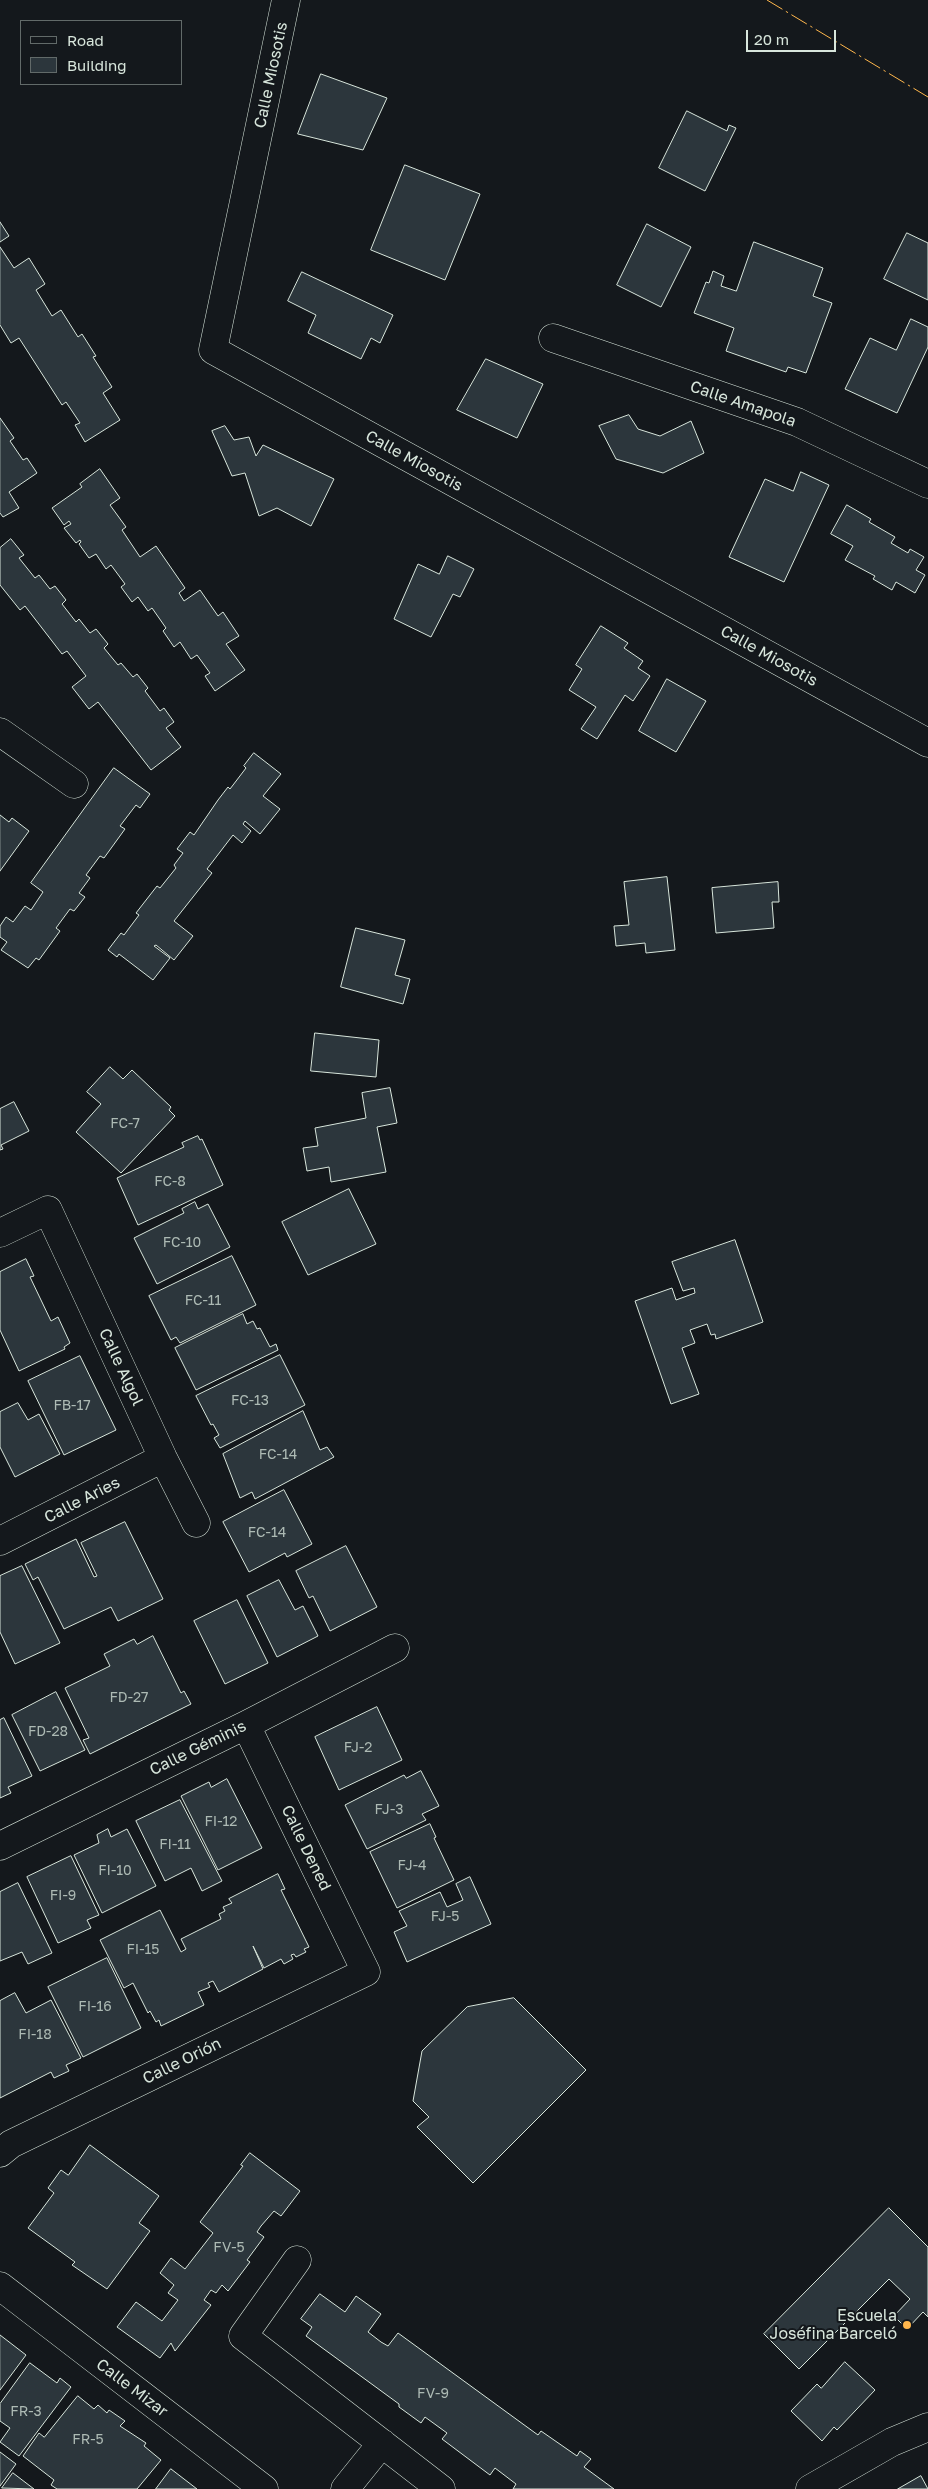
<!DOCTYPE html>
<html>
<head>
<meta charset="utf-8">
<style>
  body { margin:0 }
  #map { position:relative; width:928px; height:2489px; overflow:hidden; background:#14181c; font-family:"Golos Text",sans-serif }
  canvas { display:block }
  .legend { position:absolute; left:20px; top:20px; width:162px; height:65px; box-sizing:border-box; background:#14181c; border:1px solid #626a69; margin:0; padding:6px 9px; list-style:none; font-size:15px; color:#d8e6dc }
  .legend li { display:flex; align-items:center; gap:10px; height:25px }
  .legend b { width:25px; border:1px solid #626a69 }
  .scale { position:absolute; left:746px; top:30px; width:90px; height:22px; box-sizing:border-box; border:2px solid #d8e6dc; border-top:0; padding-left:6px; font-size:15px; line-height:18px; white-space:nowrap; color:#d8e6dc; -webkit-text-stroke:4px #14181c; paint-order:stroke }
</style>
</head>
<body>
<div id="map">
<canvas width="928" height="2489"></canvas>
<ul class="legend">
<li><b style="height:6px;background:#14181c"></b>Road</li>
<li><b style="height:14px;background:#2c363c"></b>Building</li>
</ul>
<div class="scale">20 m</div>
</div>
<script>
const c = document.querySelector('canvas').getContext('2d');
c.lineJoin = 'round';
function fillPath(path, color) {
  c.fillStyle = color;
  c.fill(path, 'evenodd');
}
function trace(path, color, width, dash) {
  c.strokeStyle = color;
  c.lineWidth = width;
  c.lineCap = dash ? 'butt' : 'round';
  c.setLineDash(dash || []);
  c.stroke(path);
}
function drawText(font, color, halo, rows, align = 'center') {
  c.font = font + ' "Golos Text",sans-serif';
  c.lineWidth = 4;
  c.setLineDash([]);
  c.textBaseline = 'middle';
  c.strokeStyle = halo;
  c.fillStyle = color;
  for (const [text, x, y, turn = 0] of rows) {
    c.save();
    c.translate(x, y);
    c.rotate((+turn || 0) * Math.PI / 180);
    c.textAlign = isNaN(turn) ? turn : align;
    if (halo) c.strokeText(text, 0, 0);
    c.fillText(text, 0, 0);
    c.restore();
  }
}
const building = new Path2D(`
  M321,74L387,98L363,150L298,134Z
  M687,111L727,131L729,125L736,128L705,191L659,168Z
  M405,165L480,194L445,280L371,250Z
  M0,222L9,236L0,242Z
  M647,224L691,247L661,307L617,285Z
  M907,233L928,243V300L884,279Z
  M754,242L823,268L813,296L832,303L806,373L788,367L786,372L726,351L734,328L694,313L706,282L709,283L713,271L724,276L721,286L736,291Z
  M0,247L14,268L29,258L45,284L36,290L52,316L61,310L78,337L82,334L96,356L93,357L112,387L103,393L120,420L85,442L75,425L80,423L66,402L62,405L19,338L11,343L0,325Z
  M302,272L393,315L380,343L371,338L361,359L308,333L316,315L288,301Z
  M911,319L928,327V347L897,413L845,389L870,338L896,350Z
  M486,359L543,384L517,438L457,410Z
  M629,415L638,429L660,436L691,421L704,453L663,473L616,459L599,426Z
  M0,418L14,438L10,441L23,460L27,458L37,473L9,492L19,508L3,517L0,513Z
  M225,426L234,440L249,437L256,456L263,445L334,479L311,526L277,508L259,516L245,473L232,476L212,431Z
  M100,469L120,498L110,505L126,527L122,530L140,557L156,546L185,588L179,593L184,601L200,590L218,616L223,612L239,636L226,644L245,670L215,691L205,676L210,673L197,655L191,659L180,642L174,647L163,631L166,628L152,608L148,611L138,597L132,602L121,587L125,584L111,565L106,569L96,554L89,558L79,544L81,542L80,540L76,543L64,528L71,524L69,521L64,525L52,508L82,487L80,484Z
  M801,472L829,485L784,582L729,557L765,479L793,491Z
  M847,505L871,519L869,522L895,537L891,543L908,553L910,549L924,557L916,570L925,575L915,593L896,582L892,590L873,579L875,576L845,560L853,546L831,534Z
  M11,539L24,555L19,558L35,578L39,575L50,589L55,586L66,600L62,604L76,622L79,619L90,633L96,629L108,644L104,648L118,665L121,663L133,677L137,674L148,688L145,691L160,711L164,708L174,722L166,728L181,747L151,770L98,702L89,709L72,687L86,676L67,651L62,654L25,606L20,610L0,585V548Z
  M448,556L474,569L460,597L453,594L431,637L394,619L418,564L439,574Z
  M601,626L628,643L624,648L643,661L638,668L650,676L633,701L625,695L597,739L581,729L596,707L569,690L582,669L576,665Z
  M667,679L706,701L676,752L639,731Z
  M254,753L281,774L263,796L280,809L260,834L245,821L243,824L251,831L242,843L233,835L207,869L212,873L174,921L193,936L174,960L156,945L154,946L170,958L153,980L119,954L117,957L108,950L121,933L124,935L139,915L136,913L157,886L160,888L176,868L174,865L183,853L177,849L190,832L194,835L218,800L228,787L230,789L246,768L244,766Z
  M114,768L150,794L140,808L136,805L120,826L125,829L104,858L100,856L86,875L90,878L79,893L85,897L74,911L70,909L56,928L60,931L39,960L36,958L28,968L1,950L7,942L0,937V926L6,917L13,922L25,906L31,910L43,892L31,883Z
  M0,815L9,822L12,818L29,831L0,871Z
  M667,877L675,950L646,953L645,943L616,946L614,926L629,925L624,882Z
  M778,882L779,902H772L774,928L716,933L712,888Z
  M356,928L405,940L395,975L410,979L403,1004L341,987Z
  M315,1033L379,1040L376,1077L311,1071Z
  M110,1067L123,1079L132,1070L171,1107L169,1110L175,1116L121,1173L76,1132L101,1104L87,1092Z
  M390,1088L397,1123L377,1127L386,1172L331,1182L329,1167L307,1171L303,1148L318,1146L315,1128L366,1118L362,1093Z
  M14,1102L29,1131L1,1145L3,1149L0,1150V1109Z
  M198,1136L200,1140L202,1139L223,1185L138,1225L117,1178L184,1147L182,1143Z
  M349,1189L376,1244L308,1275L282,1222Z
  M195,1202L198,1209L208,1204L230,1247L157,1284L134,1238L184,1213L182,1209Z
  M735,1240L763,1322L716,1339L715,1334L711,1335L707,1324L690,1330L695,1343L682,1348L699,1394L671,1404L635,1301L672,1288L676,1300L695,1293L694,1288L683,1291L672,1262Z
  M232,1256L256,1305L180,1343L176,1337L171,1340L149,1296Z
  M26,1259L34,1276L30,1277L51,1321L58,1317L70,1343L64,1347L65,1349L19,1371L0,1330V1272Z
  M243,1314L247,1324L253,1321L257,1329L260,1328L270,1347L276,1344L278,1350L196,1390L175,1348Z
  M280,1355L305,1405L220,1448L214,1438L219,1435L213,1424L211,1425L196,1396Z
  M80,1356L116,1430L64,1455L28,1381Z
  M18,1403L28,1420L39,1414L60,1454L15,1477L0,1447V1412Z
  M303,1411L320,1450L327,1447L334,1457L255,1499L252,1492L240,1498L223,1454Z
  M284,1490L312,1544L287,1557L285,1553L249,1572L223,1522Z
  M125,1522L163,1599L118,1621L111,1607L64,1629L38,1577L33,1580L25,1564L76,1539L94,1577L97,1576L81,1543Z
  M346,1546L377,1607L330,1631L313,1596L309,1598L296,1571Z
  M22,1566L60,1643L15,1664L0,1632V1576Z
  M279,1580L295,1610L303,1606L318,1636L277,1657L247,1596Z
  M237,1600L268,1663L225,1684L194,1621Z
  M153,1636L181,1693L184,1691L191,1704L90,1754L83,1740L89,1738L65,1688L110,1666L104,1654L134,1639L137,1644Z
  M56,1692L85,1750L40,1771L12,1715Z
  M377,1707L402,1760L339,1790L315,1737Z
  M4,1718L32,1776L8,1787L11,1793L0,1798V1720Z
  M421,1771L439,1806L422,1814L426,1820L367,1849L345,1805L404,1775L406,1778Z
  M227,1779L262,1848L218,1870L181,1796L209,1782L211,1787Z
  M180,1800L222,1881L202,1891L191,1868L165,1881L136,1821Z
  M430,1824L436,1837L434,1838L454,1880L397,1908L370,1852Z
  M108,1829L111,1837L127,1829L156,1886L102,1913L74,1855L99,1843L97,1835Z
  M71,1856L99,1915L87,1920L91,1928L58,1943L27,1877Z
  M278,1874L285,1889L281,1890L309,1947L304,1949L306,1952L296,1957L294,1954L291,1955L293,1959L284,1964L281,1959L264,1968L253,1946L263,1969L219,1992L213,1981L208,1983L210,1987L198,1992L204,2005L161,2026L159,2020L156,2022L150,2011L148,2013L133,1983L124,1988L100,1940L160,1910L181,1952L186,1949L181,1939L221,1919L219,1914L225,1911L223,1907L232,1903L229,1899Z
  M470,1877L491,1924L407,1962L394,1932L407,1926L399,1911L440,1892L447,1907L463,1900L456,1884Z
  M18,1883L52,1953L28,1964L22,1952L0,1961V1892Z
  M107,1958L141,2028L83,2057L48,1987Z
  M15,1993L26,2013L51,2000L81,2058L66,2065L69,2071L54,2078L51,2072L0,2098V2001Z
  M514,1998L586,2070L473,2183L417,2127L429,2117L413,2101L422,2051L467,2007Z
  M90,2145L159,2196L139,2223L150,2231L107,2289L72,2265L75,2262L28,2228L54,2193L48,2188L61,2170L68,2175Z
  M250,2153L300,2191L281,2216L274,2211L261,2226L257,2232L264,2237L247,2260L250,2262L228,2291L222,2285L216,2293L211,2290L204,2300L211,2305L175,2351L171,2343L160,2358L117,2327L136,2302L162,2321L178,2300L168,2293L174,2285L160,2273L171,2258L185,2269L213,2233L200,2222L243,2166L241,2165Z
  M889,2208L928,2247V2317L923,2312L907,2329L894,2316L910,2299L889,2279L799,2369L764,2334Z
  M320,2294L345,2312L356,2296L381,2314L368,2332L381,2342L388,2346L398,2333L538,2435L541,2431L577,2456L580,2451L591,2459L584,2467L614,2489H513L516,2484L495,2468L490,2475L442,2439L447,2433L425,2417L421,2423L399,2407V2404L306,2336L312,2327L301,2319Z
  M0,2335L26,2355L0,2390Z
  M845,2362L875,2390L837,2430L834,2427L822,2441L791,2411L817,2384L821,2388Z
  M30,2363L57,2383L60,2378L71,2387L19,2456L0,2442L10,2428L0,2421V2404Z
  M78,2396L94,2409L98,2405L107,2413L109,2410L125,2421L120,2426L146,2443L144,2446L161,2460L137,2489H57L51,2485L54,2480L23,2456L39,2433L44,2437Z
  M0,2452L16,2464L0,2486Z
  M171,2469L197,2489H156Z
  M13,2473L34,2489L2,2488Z
  M921,2476L928,2489H898Z`);
fillPath(building, '#2c363c');
trace(building, '#d8e6dc', 1);
const minor = new Path2D(`
  M286,0L213,350L928,743
  M553,338L797,422L928,484
  M0,732L74,784
  M0,1233L48,1210L163,1458L196,1523
  M0,1541L163,1458
  M0,1846L246,1725L395,1648
  M0,2153L11,2144L366,1972L246,1725
  M297,2260L243,2336L441,2489
  M0,2286L264,2489
  M345,2489L382,2443
  M810,2489L892,2442L928,2427`);
trace(minor, '#d8e6dc', 29);
trace(minor, '#14181c', 28);
trace(new Path2D(`
  M767,0L928,97`), '#ffb74d', 1, [18, 4, 2.5, 4]);
for (const [x, y, r, color] of [
  [907,2325,5,"#ffb74d"]
]) {
  const dot = new Path2D();
  dot.arc(x, y, r, 0, 2 * Math.PI);
  c.fillStyle = color;
  c.fill(dot);
  trace(dot, '#14181c', 2);
}
drawText('14px', '#adbab4', null, [
  ["FC-7",125,1124],
  ["FC-8",170,1182],
  ["FC-10",182,1243],
  ["FC-11",203,1301],
  ["FC-13",250,1401],
  ["FB-17",72,1406],
  ["FC-14",278,1455],
  ["FC-14",267,1533],
  ["FD-27",129,1698],
  ["FD-28",48,1732],
  ["FJ-2",358,1748],
  ["FJ-3",389,1810],
  ["FI-12",221,1822],
  ["FI-11",175,1845],
  ["FJ-4",412,1866],
  ["FI-10",115,1871],
  ["FI-9",63,1896],
  ["FJ-5",445,1917],
  ["FI-15",143,1950],
  ["FI-16",95,2007],
  ["FI-18",35,2035],
  ["FV-5",229,2248],
  ["FV-9",433,2394],
  ["FR-3",26,2412],
  ["FR-5",88,2440]
]);
drawText('16px', '#d8e6dc', '#14181c', [
  ["Calle Miosotis",271,75,-78],
  ["Calle Amapola",743,404,19],
  ["Calle Miosotis",414,461,29],
  ["Calle Miosotis",769,656,29],
  ["Calle Algol",121,1367,65],
  ["Calle Aries",82,1500,-27],
  ["Calle Géminis",198,1748,-26],
  ["Calle Dened",306,1848,64],
  ["Calle Orión",182,2061,-26],
  ["Calle Mizar",132,2388,37]
]);
drawText('16px', '#d8e6dc', '#14181c', [
  ["Escuela",897,2316],
  ["Joséfina Barceló",897,2334]
], 'right');
</script>
</body>
</html>
